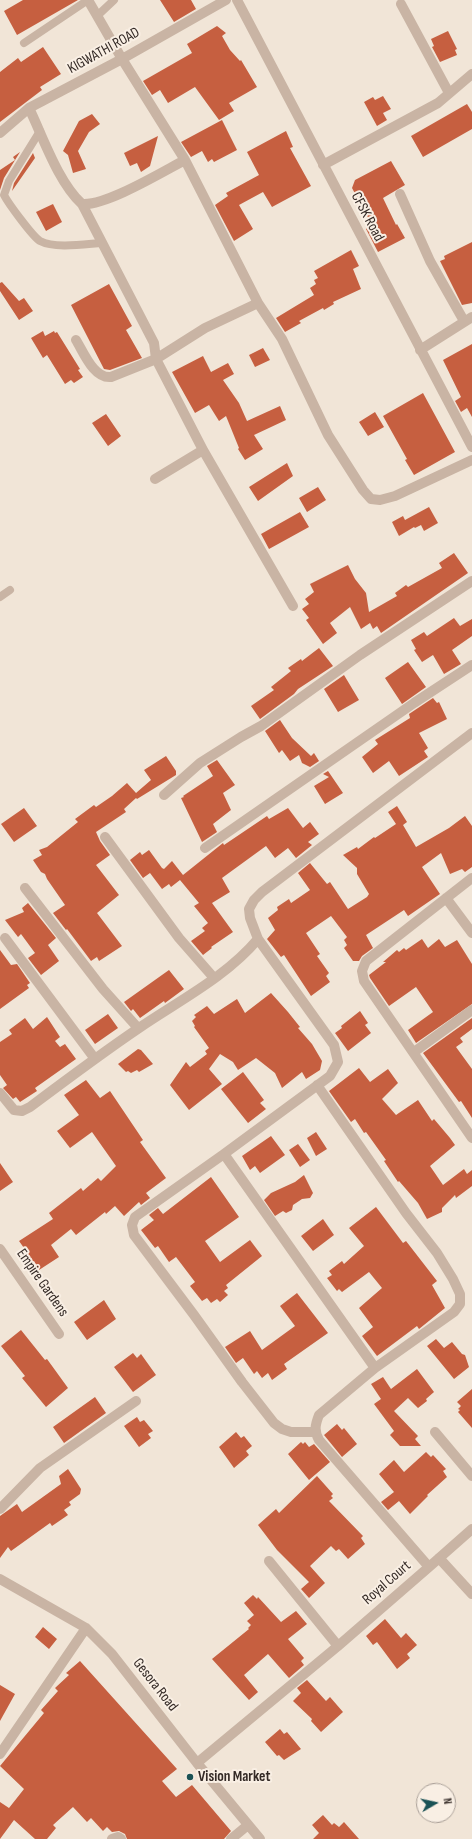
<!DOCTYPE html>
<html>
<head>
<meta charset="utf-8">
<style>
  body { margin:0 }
  #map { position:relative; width:472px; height:1839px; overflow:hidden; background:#f1e5d7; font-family:"Sofia Sans Condensed",sans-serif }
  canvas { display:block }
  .north { position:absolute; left:416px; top:1783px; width:40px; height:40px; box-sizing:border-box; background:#f9efe4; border:1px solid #aaa098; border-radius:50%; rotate:81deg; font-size:11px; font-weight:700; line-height:16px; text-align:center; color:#342a26 }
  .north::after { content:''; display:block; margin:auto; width:14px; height:18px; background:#1b5255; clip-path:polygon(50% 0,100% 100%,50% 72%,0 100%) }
</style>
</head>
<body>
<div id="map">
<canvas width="472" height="1839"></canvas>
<div class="north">N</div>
</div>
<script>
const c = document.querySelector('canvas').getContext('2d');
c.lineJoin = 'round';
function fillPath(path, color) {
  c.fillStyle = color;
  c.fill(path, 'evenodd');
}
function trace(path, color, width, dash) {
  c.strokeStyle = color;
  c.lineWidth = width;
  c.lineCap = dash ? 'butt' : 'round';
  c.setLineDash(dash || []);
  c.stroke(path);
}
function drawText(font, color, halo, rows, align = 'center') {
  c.font = font + ' "Sofia Sans Condensed",sans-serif';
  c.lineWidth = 4;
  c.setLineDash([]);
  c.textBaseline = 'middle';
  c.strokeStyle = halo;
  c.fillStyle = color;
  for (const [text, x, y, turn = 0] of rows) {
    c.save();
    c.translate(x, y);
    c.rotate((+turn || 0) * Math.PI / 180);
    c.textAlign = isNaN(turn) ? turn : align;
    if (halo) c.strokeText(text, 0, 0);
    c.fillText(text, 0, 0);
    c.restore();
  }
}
fillPath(new Path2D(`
  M23,0H78L17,35L4,11Z
  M160,0H191L196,9L174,22Z
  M217,26L226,33L222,36L230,50L240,61L241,60L257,87L229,103L234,111L219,120L195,87L168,103L160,90L152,95L143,81L192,53L187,44Z
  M448,31L457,49L455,50L457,55L440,62L432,47L434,46L431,39Z
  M43,47L61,74L40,87L42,90L0,122V72L18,58L21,62Z
  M383,96L391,109L383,113L387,120L377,126L364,102L373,97L375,100Z
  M467,104L472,112V129L423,157L411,136Z
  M92,114L100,124L89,132L78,151L86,169L73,173L68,155L63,151L79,121Z
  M222,120L237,150L214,162L212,159L208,162L202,151L191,157L181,142Z
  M286,131L293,147L290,148L311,186L272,207L263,192L239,205L253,229L234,241L215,205L228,196L226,193L259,175L247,152Z
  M158,136L150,166L141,172L137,163L130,166L124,153Z
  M20,152L4,178L0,190V170L15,160L13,157Z
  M33,153L35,158L12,191L14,183Z
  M391,161L405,185L383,198L396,225L397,224L405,238L378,252L366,229L372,225L352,188L355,180Z
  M53,204L62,222L46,231L36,212Z
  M472,242V303L462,305L440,261L445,259L444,256Z
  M351,250L359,266L353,269L361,289L333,302L334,304L324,310L323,308L299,321L301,323L285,332L276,318L314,295L310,288L316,284L314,280L318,278L314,271Z
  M2,282L19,301L24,298L33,311L19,320L0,291V283Z
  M109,284L132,326L126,330L142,358L110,370L104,369L71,305Z
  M43,331L45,336L54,331L55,333L57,332L80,369L78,370L83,377L74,383L71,380L65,384L47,355L43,358L31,338Z
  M472,344V417L467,408L461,412L455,401L461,397L443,360Z
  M263,348L270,360L255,367L249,355Z
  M203,356L211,372L228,363L234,374L223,380L239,403L247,421L280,406L286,420L254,435L263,449L245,460L238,449L239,448L226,416L219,421L209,405L195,413L172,372Z
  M423,393L455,452L414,475L405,460L407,459L383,416Z
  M375,412L384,427L368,436L359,422Z
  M106,414L121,436L108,446L92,423Z
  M287,463L293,476L258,501L249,487Z
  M318,487L326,500L307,512L299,498Z
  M429,507L438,523L424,531L421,525L415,528L414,527L399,536L392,522L403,516L405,520Z
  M300,512L309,527L269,549L261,534Z
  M454,553L468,573L381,633L377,626L373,629L370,623L361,629L350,607L330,623L337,633L323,644L306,620L309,618L302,609L309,604L305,599L314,592L310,584L348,565L355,579L366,593L369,612L397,596L395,593L406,585L408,587L442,568L439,563Z
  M454,618L460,626L472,619V636L452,650L461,664L444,674L433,655L422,662L414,650L416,649L411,640L424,632L427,636Z
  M319,648L333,666L298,689L294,694L260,719L251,706L274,690L271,687L291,671L288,668L301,659L302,661Z
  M408,662L426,687L402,704L385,678Z
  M344,675L359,700L338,712L324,689Z
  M433,698L437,703L439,702L447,719L419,733L428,748L424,751L428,757L399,776L389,761L373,773L362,757L378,744L375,740L410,718L409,714Z
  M280,720L292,738L311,756L314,753L319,761L310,767L302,763L299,755L290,761L282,750L279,753L265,731Z
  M166,756L176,771V775L137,799L136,798L124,809L126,812L96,832L100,841L110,855L96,865L119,895L97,913L122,946L99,961L97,957L91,961L67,929L66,930L53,913L65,905L47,879L45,874L41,872L33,860L42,855L39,850L47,847L78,822L75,819L94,805L96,807L112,796L127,783L136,793L151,780L144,770Z
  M217,760L235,785L223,793L231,810L213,824L217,832L202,842L181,798L184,797L183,796L213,776L207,766Z
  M328,771L343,793L325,804L314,786L329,777L323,774Z
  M397,806L407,822L403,825L416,847L449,828L465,816L472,826V867L465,872L462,869L450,874L441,853L422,867L440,894L408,916L404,910L366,935L373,948L362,956L359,961H353L344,948L347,945L344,940L347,937L331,916L306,933L320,954L317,956L329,973L326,976L330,982L311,996L284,955L281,957L267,939L275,930L268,918L278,910L277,907L289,899L291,903L310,890L298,873L310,863L327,884L330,882L348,909L367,897L369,894L357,874V868L343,855L357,847L358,849L374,837L375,838L396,824L388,812Z
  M24,808L37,826L14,842L1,824Z
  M288,808L303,828L310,822L319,834L308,842L312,845L296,858L288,848L275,858L266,846L222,878L230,892L212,903L233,932L211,947L212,948L203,955L191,941L205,931L202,928L208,923L194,906L199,903L180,880L171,887L169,884L162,889L150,873L143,878L130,860L140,852L142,855L149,850L162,868L164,869L172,861L183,875L223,843L224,845L267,816L269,819Z
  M28,903L56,938L48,945L59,961L41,975L28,958L35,953L21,934L18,937L5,920L24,912L22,908Z
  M422,939L428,948L439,939L445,947L457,940L472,964V1004L416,1043L408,1030L433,1012L416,987L389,1006L370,978L369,975L386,962H383L397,950L399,952L404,948L406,950Z
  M0,950L11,965L17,964L30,983L27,985L29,988L0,1009Z
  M169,970L184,989L165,1003L164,1001L140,1018L133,1009L131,1011L124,1002Z
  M271,993L288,1012L300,1027L298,1028L312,1044L322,1061L320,1070L306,1079L302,1072L282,1088L275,1073L256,1058L238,1070L233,1062L220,1054L209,1069L222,1084L189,1110L170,1085L186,1062L190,1067L207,1054L205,1051L209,1048L194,1027L195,1026L192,1021L196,1017L194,1015L207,1006L214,1014L237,999L245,1013Z
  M360,1011L368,1023L365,1025L371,1033L348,1051L335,1033L342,1028L341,1026Z
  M108,1014L118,1028L95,1044L85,1030Z
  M47,1017L60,1037L55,1041L60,1047L65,1044L76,1059L35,1088L37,1091L20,1102L16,1097L13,1099L3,1088L7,1085L0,1075V1042L12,1034L9,1030L25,1018L33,1029Z
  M472,1018V1029L460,1038L463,1042L456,1047L472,1069V1118L461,1101L459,1102L423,1053Z
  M138,1049L141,1050L153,1064L139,1072L137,1070L131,1073L128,1071L126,1072L118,1064Z
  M359,1068L370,1082L388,1069L398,1083L382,1099L396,1115L418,1100L432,1121L434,1119L450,1138L455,1145L430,1166L443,1185L464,1169L467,1174L472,1170V1186L456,1198L455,1195L442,1208V1212L427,1219L418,1203L399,1181L398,1182L384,1161L386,1160L366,1132L364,1133L355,1119L351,1122L329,1091Z
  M243,1072L264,1100L260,1103L266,1109L248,1123L221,1089Z
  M86,1080L100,1098L110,1091L143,1140L140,1142L166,1178L146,1193L150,1198L141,1205L139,1202L124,1216L115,1206L106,1214L105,1212L76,1235L71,1229L51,1245L59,1257L39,1270L34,1261L28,1265L19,1252L24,1248L19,1241L53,1219L49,1213L81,1188L83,1191L98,1178L101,1181L116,1166L92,1132L70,1148L57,1131L79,1115L64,1095Z
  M316,1132L327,1149L316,1156L307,1138Z
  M271,1136L285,1155L260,1173L255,1166L250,1170L242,1156Z
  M298,1144L310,1160L300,1167L289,1150Z
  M0,1163L13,1182L0,1191Z
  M304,1175L313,1193L310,1198L302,1199L293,1205L292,1210L286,1213L283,1211L275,1216L264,1200L271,1193L295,1182Z
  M211,1177L239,1217L205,1241L220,1262L250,1240L262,1256L226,1285L228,1288L224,1291L228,1295L220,1302L217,1299L211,1303L207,1298L202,1301L190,1286L195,1282L176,1257L169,1262L158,1246L155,1248L141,1230L154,1220L149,1215L158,1208L163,1214Z
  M376,1207L403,1243L406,1241L437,1281L432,1285L445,1308L419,1329L417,1326L377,1356L362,1336L373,1327L359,1308L382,1288L369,1272L342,1292L339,1289L337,1291L327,1278L332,1275L329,1271L342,1261L344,1264L364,1246L349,1228Z
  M323,1219L334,1235L313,1251L301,1236Z
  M297,1293L328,1333L284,1364L287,1369L272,1380L268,1373L262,1378L257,1371L254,1374L243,1358L236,1363L225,1347L250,1331L262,1350L295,1326L280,1306Z
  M104,1300L116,1319L87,1340L74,1322Z
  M21,1330L45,1360L47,1359L68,1388L46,1407L22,1378L25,1376L1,1346Z
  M436,1339L444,1348L452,1342L462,1354L465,1355L469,1367L454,1379L427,1346Z
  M133,1353L137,1358L141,1354L156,1375L133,1392L114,1367Z
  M417,1369L434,1392L426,1399L427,1401L418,1408L408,1398L394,1411L418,1436L415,1439L421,1446H400L390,1435L394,1431L374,1404L381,1399L371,1384L383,1377L391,1389Z
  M472,1389V1428L458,1412L460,1410L458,1409L461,1406L457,1402Z
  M95,1397L106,1413L64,1443L53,1427Z
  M137,1417L140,1422L144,1420L153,1431L148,1434L151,1438L139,1447L124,1426Z
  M337,1424L342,1430L344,1428L357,1444L342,1457L324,1435Z
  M236,1432L241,1438L244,1436L252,1446L246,1451L249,1455L234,1468L219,1447Z
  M301,1442L303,1444L305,1442L309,1447L314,1444L330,1462L309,1480L288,1454Z
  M426,1452L431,1457L433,1455L446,1469L443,1471L447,1477L427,1495L428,1496L410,1514L399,1501L388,1510L381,1502L394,1492L379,1474L394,1460L404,1472Z
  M68,1469L81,1489L80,1494L69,1502L71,1505L64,1510L68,1515L52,1526L50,1523L11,1551L8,1547L0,1558V1516L17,1504L22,1512L61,1484L59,1476Z
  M317,1476L333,1494L331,1496L333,1498L329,1501L363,1536L361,1538L365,1544L348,1559L339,1549L336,1551L331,1546L310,1566L325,1583L309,1598L301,1589L309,1582L277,1550L258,1525L276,1509L279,1513Z
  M253,1595L257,1599L258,1597L281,1622L296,1611L307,1624L288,1639L304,1658L301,1661L304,1665L289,1678L268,1654L244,1675L258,1692L249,1700L212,1659L249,1629L248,1628L251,1625L247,1621L254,1615L244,1603Z
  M385,1619L401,1638L406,1633L417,1645L407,1654L410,1658L397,1669L377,1642L373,1645L366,1636Z
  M43,1627L57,1639L49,1649L35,1637Z
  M80,1661L177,1769L162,1781L176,1797L192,1785L231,1831L224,1839H127L125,1834L119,1831L112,1832L107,1827L103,1831L91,1818L87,1822L73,1807L53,1825L56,1828L47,1839H35L14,1820L0,1839V1802L9,1808L24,1789L0,1766L44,1713L41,1710L58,1691L55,1688L69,1675L66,1673Z
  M307,1680L326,1701L330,1697L343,1712L321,1732L311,1721L312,1719L293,1701L301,1693L297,1688Z
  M0,1685L15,1694L0,1721Z
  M280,1729L284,1734L287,1732L301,1749L284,1760L279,1755L277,1756L265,1742Z
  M323,1815L332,1825L334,1823L339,1827L344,1822L359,1839H313L319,1833L312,1825Z`), '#c65f40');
trace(new Path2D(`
  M97,16L114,0
  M24,43L88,0
  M40,131L9,181L4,195C8,203 33,237 40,241C55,249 86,244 102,243
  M0,597L10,590`), '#c9b4a4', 8);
trace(new Path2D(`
  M88,0L122,59L185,160L258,303L282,339L328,435L363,490L371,499L380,500L395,496L472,460
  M237,0L472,447
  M401,4L449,93
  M29,108C43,137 58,182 82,204C106,206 162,172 185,160
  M0,133L29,108L122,59L226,0
  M323,165L438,103L472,74
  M400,194L430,261L464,321
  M82,204L154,343L156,359L203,450L155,479
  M76,340C84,353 94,379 111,377L156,359L205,328L258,303
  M420,350L472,317
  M203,450L293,606
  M164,795L200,763L241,737L261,726L360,655L472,581
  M105,837L179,938L214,978
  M205,848L414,703L472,665
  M472,878L366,961L362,971L364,981L472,1138
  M25,888L103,989L138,1028
  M446,898L472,933
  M5,938L95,1059
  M414,1052L472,1010
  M0,1093L14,1110L22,1111L30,1107C66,1080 102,1053 139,1028C180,1000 226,977 258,939
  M224,1154L135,1217L132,1225L134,1235L194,1315L242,1382L274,1423L282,1429L291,1432H315
  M0,1249L59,1334
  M375,1368L224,1154L330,1076L338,1062L334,1045L258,939L250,918L249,909L254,900L262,892L472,733
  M435,1432L472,1476
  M0,1509L40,1468L136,1401
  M439,1558L472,1594
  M269,1561L338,1646
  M429,1567L472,1529
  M0,1579L86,1628L112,1654L197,1763L260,1839
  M0,1754L86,1628
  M197,1763L338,1646L429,1567L319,1440C314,1431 315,1425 319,1415L375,1368L454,1312L460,1304V1294L453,1279L437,1253L406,1213L317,1085
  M112,1839L118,1837L121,1839
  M231,1839L248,1825`), '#c9b4a4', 10);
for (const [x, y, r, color] of [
  [190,1777,4,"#1b5255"]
]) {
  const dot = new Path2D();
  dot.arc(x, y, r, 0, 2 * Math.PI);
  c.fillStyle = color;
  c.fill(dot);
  trace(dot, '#f9efe4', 1.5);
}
drawText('15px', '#342a26', '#f9efe4', [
  ["KIGWATHI ROAD",104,51,-29],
  ["CFSK Road",367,217,62],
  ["Empire Gardens",42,1283,55],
  ["Royal Court",387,1583,-41],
  ["Gesora Road",155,1685,52]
]);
drawText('bold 15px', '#342a26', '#f9efe4', [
  ["Vision Market",198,1777]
], 'left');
</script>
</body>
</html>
